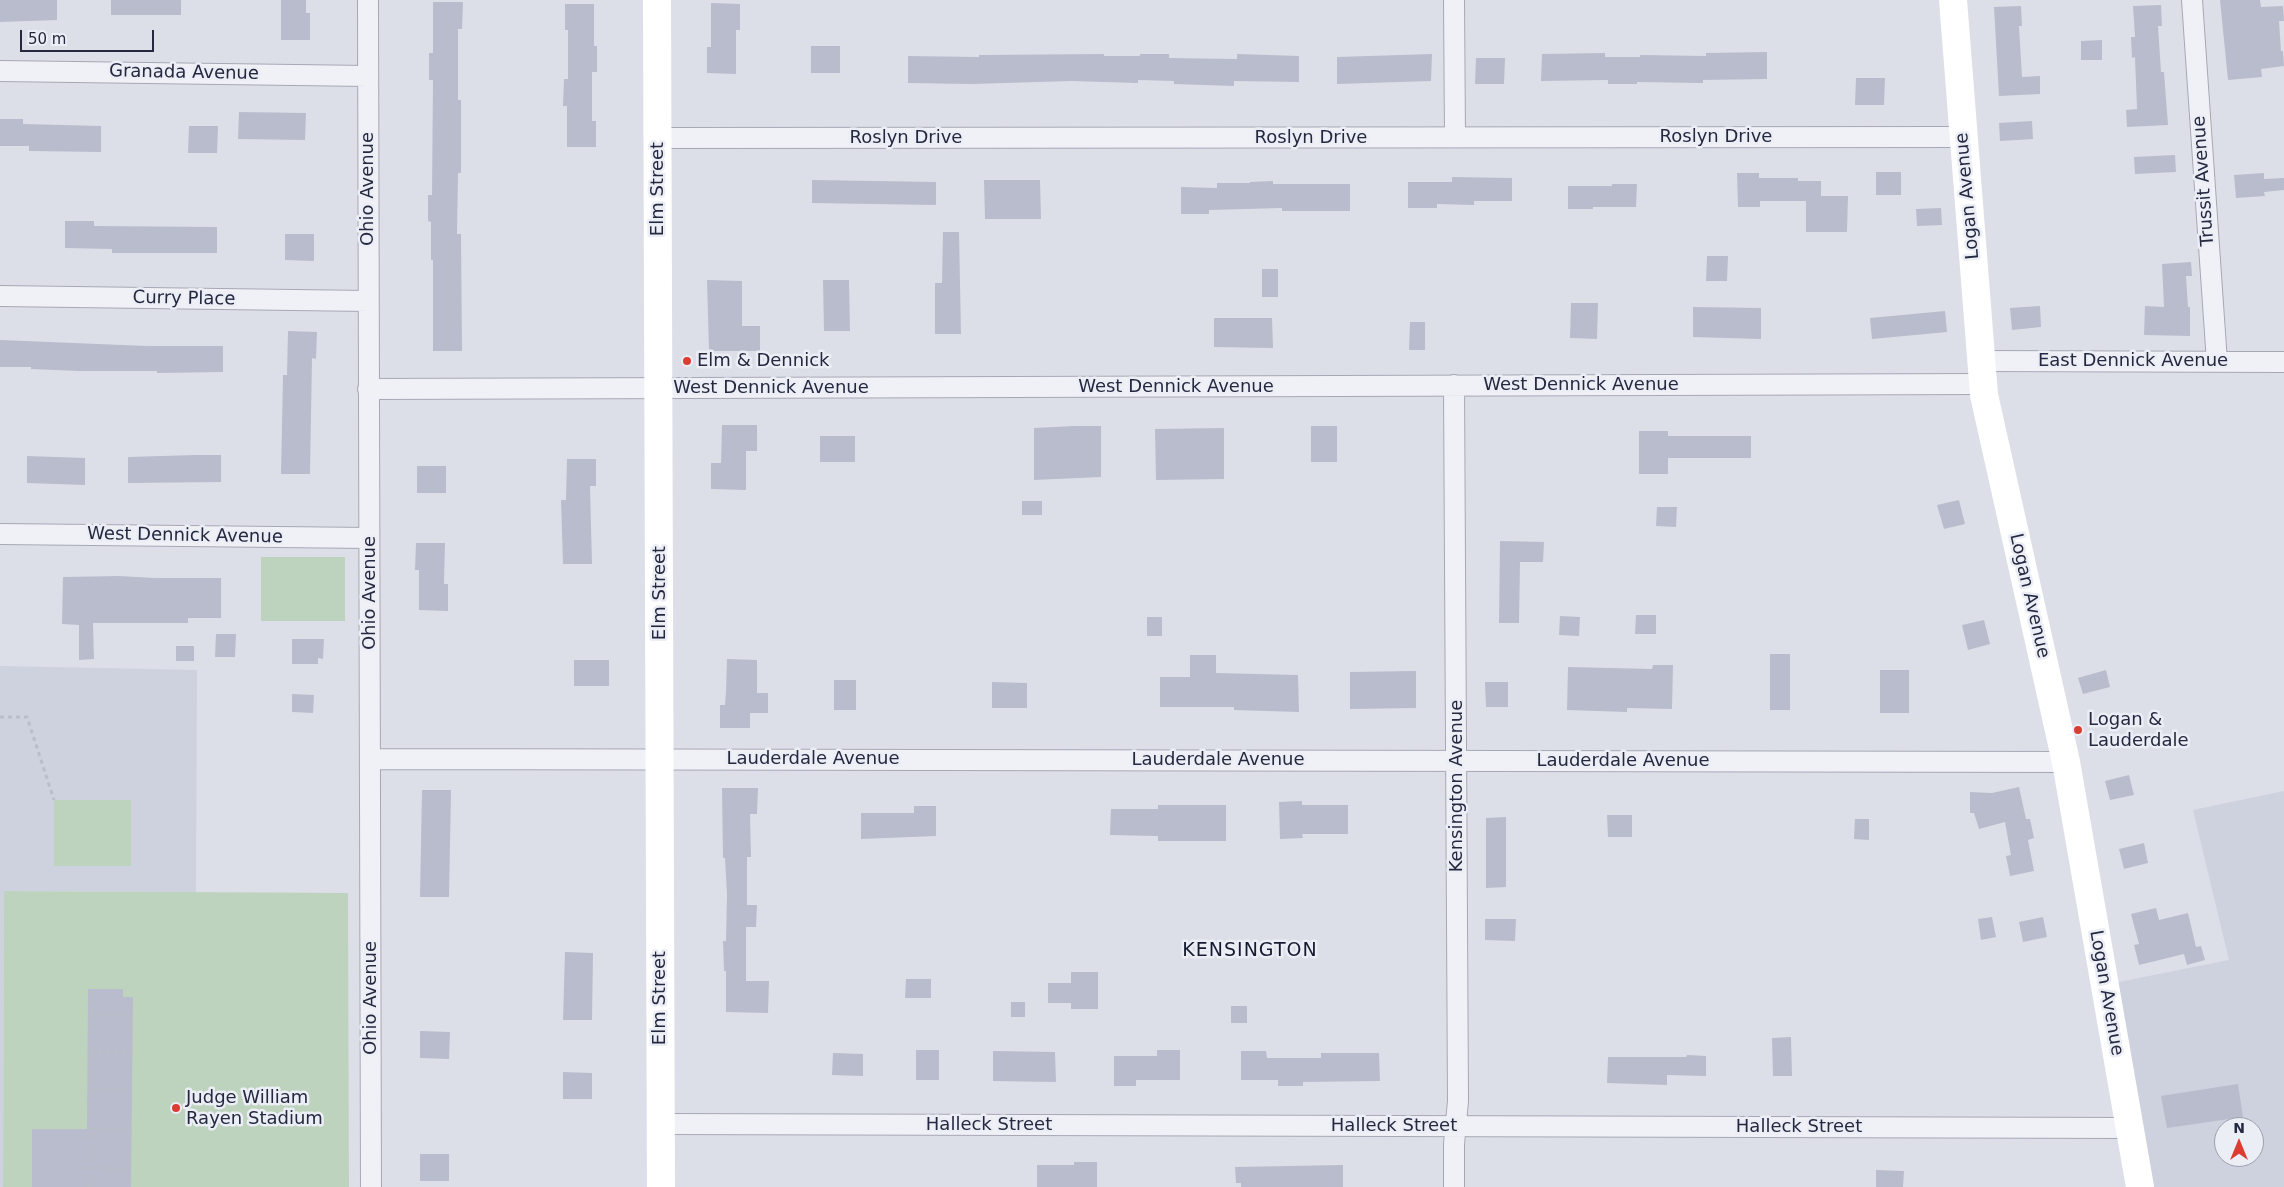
<!DOCTYPE html>
<html>
<head>
<meta charset="utf-8">
<style>
  body { margin:0 }
  #map { position:relative; width:2284px; height:1187px; overflow:hidden; background:#dddfe8; font-family:"DejaVu Sans",sans-serif }
  canvas { display:block }
  .north { position:absolute; left:2214px; top:1117px; width:50px; height:50px; box-sizing:border-box; background:#eceef6; border:1px solid #9c9fad; border-radius:50%; rotate:0deg; font-size:14px; font-weight:700; line-height:20px; text-align:center; color:#252940 }
  .north::after { content:''; display:block; margin:auto; width:18px; height:22px; background:#dc3d33; clip-path:polygon(50% 0,100% 100%,50% 72%,0 100%) }
  .scale { position:absolute; left:20px; top:30px; width:134px; height:22px; box-sizing:border-box; border:2px solid #252940; border-top:0; padding-left:6px; font-size:15px; line-height:18px; white-space:nowrap; color:#252940; -webkit-text-stroke:4px #eceef6; paint-order:stroke }
</style>
</head>
<body>
<div id="map">
<canvas width="2284" height="1187"></canvas>
<div class="north">N</div>
<div class="scale">50 m</div>
</div>
<script>
const c = document.querySelector('canvas').getContext('2d');
c.lineJoin = 'round';
function fillPath(path, color) {
  c.fillStyle = color;
  c.fill(path, 'evenodd');
}
function trace(path, color, width, dash) {
  c.strokeStyle = color;
  c.lineWidth = width;
  c.lineCap = dash ? 'butt' : 'round';
  c.setLineDash(dash || []);
  c.stroke(path);
}
function drawText(font, color, halo, rows, align = 'center') {
  c.font = font + ' "DejaVu Sans",sans-serif';
  c.lineWidth = 5;
  c.setLineDash([]);
  c.textBaseline = 'middle';
  c.strokeStyle = halo;
  c.fillStyle = color;
  for (const [text, x, y, turn = 0] of rows) {
    c.save();
    c.translate(x, y);
    c.rotate((+turn || 0) * Math.PI / 180);
    c.textAlign = isNaN(turn) ? turn : align;
    if (halo) c.strokeText(text, 0, 0);
    c.fillText(text, 0, 0);
    c.restore();
  }
}
fillPath(new Path2D(`
  M0,666L197,670L196,892L4,891L3,1187H0Z
  M2284,791V1187H2140L2104,985L2229,960L2193,810ZM2224,1127H2254V1157H2224Z`), '#ced1de');
fillPath(new Path2D(`
  M261,557H345V621H261Z
  M54,800H131V866H54Z
  M4,891L348,893L349,1187H3Z`), '#bed3bd');
fillPath(new Path2D(`
  M0,0H57V20L0,22Z
  M111,0H181V15H111Z
  M281,0H306V13H310V40H281Z
  M2220,0H2260L2261,7L2283,6L2284,21H2279L2281,51H2283L2284,66L2261,69L2262,77L2228,80Z
  M433,2H463L462,29H458V100H461V173H458L457,234H461L462,351H433V260H431V222L428,221V195H432L433,80H429V53H433Z
  M711,3L740,4V30H736V74L707,73V47H711Z
  M565,4H594V46H597V72H592V121H596V147H567V106H563L564,79H568V30H565Z
  M2161,5L2162,26H2158L2161,72H2164L2168,125L2127,127L2126,110L2137,109L2135,57L2132,58L2131,37H2135L2133,6Z
  M2021,6L2022,26H2019L2022,77L2040,76V94L1999,96L1994,7Z
  M2102,40V60H2081V41Z
  M811,46H840V73H811Z
  M1767,52V79L1703,80V83L1637,82V84H1608V80L1541,81L1542,54L1605,53V57H1640V55L1706,56V53Z
  M1104,54V56H1140V54H1169V58L1237,59V54L1299,56V82L1234,81V86L1174,84V81L1138,80V83L1071,81L972,84L908,83V56L979,57V55Z
  M1432,54L1431,81L1337,84V57Z
  M1476,58H1505L1504,84H1475Z
  M1856,78H1885L1884,105H1855Z
  M239,112L306,113L305,140L238,139Z
  M0,119H23V124L101,126V152L29,151V146H0Z
  M2032,121L2033,139L2000,141L1999,123Z
  M189,126H218L217,153H188Z
  M2175,155L2176,172L2135,174L2134,157Z
  M1876,172H1901V195H1876Z
  M1737,173H1759V178H1798V181H1821V196H1848L1847,232H1806V201H1760V207H1738Z
  M2264,173V179L2284,178V190L2264,192L2265,196L2236,198L2234,175Z
  M1452,177L1512,178V201H1474V205L1437,204V208H1408V182H1452Z
  M812,180L936,182V205L812,203Z
  M984,180H1040L1041,219H985Z
  M1273,181V184H1350V211H1282V208L1209,210V214H1181V187L1217,188V183H1250V182Z
  M1612,184H1637L1636,207H1593V209H1568V186H1612Z
  M1941,208L1942,225L1917,226L1916,209Z
  M65,221H94V226L217,227V253H112V249L65,248Z
  M943,232H959L961,334H935V283H942Z
  M285,234H314V261L285,260Z
  M1707,256H1728L1727,281H1706Z
  M2191,262L2192,276H2186L2188,307H2190V336L2144,335L2145,306L2164,307L2162,264Z
  M1262,269H1278V297H1262Z
  M707,280L742,281V326H760V351H709Z
  M823,280H849L850,331H824Z
  M1571,303H1598L1597,339L1570,338Z
  M2040,306L2041,327L2012,330L2010,308Z
  M1693,307L1761,308V339L1693,337Z
  M1945,311L1947,332L1872,339L1870,318Z
  M1214,318H1272L1273,348L1214,347Z
  M1410,322H1425V350H1409Z
  M288,331L317,332L316,359L312,358L310,474H281L283,375H287Z
  M0,340L147,346H223V372L157,373V371H79L31,369V367H0Z
  M722,425H757V451H746V490L711,489V463H721Z
  M1075,426H1101V477L1034,480V428Z
  M1311,426H1337V462H1311Z
  M1224,428V479L1156,480L1155,429Z
  M1639,431H1668V436H1751V458H1668V474H1639Z
  M820,436H855V462H820Z
  M196,455H221V482L128,483V457Z
  M27,456L85,458V485L27,483Z
  M567,459H596V486H590L592,564H563L561,500H566Z
  M417,466H446V493H417Z
  M1959,500L1965,524L1944,529L1937,505Z
  M1022,501H1042V515H1022Z
  M1657,507H1677L1676,527L1656,526Z
  M1500,541L1544,542L1543,562H1520L1519,623H1499Z
  M416,543H445L444,584H448V611L419,610V570H415Z
  M119,576L155,578H221V618H188V623H93L94,659L79,660V625L62,624L63,577Z
  M1636,615H1656V634H1635Z
  M1560,616L1580,617L1579,636L1559,635Z
  M1147,617H1162V636H1147Z
  M1984,620L1990,644L1968,650L1962,625Z
  M216,634H236L235,657H215Z
  M292,639H324L323,659L318,658V664H292Z
  M176,646H194V661H176Z
  M1770,654H1790V710H1770Z
  M1190,655H1216V673L1298,675L1299,712L1234,710V707H1160V677H1190Z
  M727,659L757,660V693H768V713H750V728H720V705H725L726,692Z
  M574,660H609V686H574Z
  M1653,665H1673L1672,709L1627,708V712L1567,710L1568,667L1652,669Z
  M1880,670H1909V713H1880Z
  M2106,670L2110,687L2083,694L2078,678Z
  M1416,671V708L1350,709V672Z
  M834,680H856V710H834Z
  M992,682L1027,683V708H992Z
  M1485,682H1508V707H1486Z
  M292,694L314,695L313,713L292,712Z
  M2129,775L2134,795L2110,800L2105,781Z
  M2019,787L2026,819H2030L2034,838L2028,840L2034,871L2010,876L2006,856L2011,855L2005,822L1979,829L1974,813H1970V792L1992,793Z
  M722,788H758L757,814H750L751,857H747V905H757L756,927H746V981H769L768,1013L726,1012V971H724L723,941H726L727,895L725,858H723Z
  M422,790H451L449,897H420Z
  M1302,801V805H1348V834H1302L1303,838L1280,839L1279,802Z
  M1158,805H1226V841H1158V836L1110,835L1111,809H1158Z
  M914,806H936V836L861,839V813H914Z
  M1607,815H1632V837H1608Z
  M1506,817V887L1486,888V818Z
  M1855,819H1869V840L1854,839Z
  M2144,843L2148,863L2124,869L2119,849Z
  M2156,908L2159,920L2188,913L2196,947L2201,946L2205,960L2187,965L2184,954L2139,965L2134,945L2139,944L2131,914Z
  M1992,917L1996,937L1981,940L1978,919Z
  M2043,917L2047,937L2023,942L2019,922Z
  M1485,919H1516L1515,941L1485,940Z
  M565,952L593,953L592,1020H563Z
  M1071,972H1098V1009H1071V1003H1048V983H1071Z
  M906,979H931V998H905Z
  M88,989H123V997H133L131,1187H32V1129H87Z
  M1011,1002H1025V1017H1011Z
  M1231,1006H1247V1023H1231Z
  M420,1031L450,1032L449,1059L420,1058Z
  M1791,1037L1792,1076H1773L1772,1038Z
  M916,1050H939V1080H916Z
  M1157,1050H1180V1080H1136V1086H1114V1056H1157Z
  M993,1051L1055,1052L1056,1082L993,1081Z
  M1241,1051H1266L1267,1058H1321V1053H1379L1380,1081L1303,1082V1086H1278V1080H1241Z
  M833,1053L863,1054V1076L832,1075Z
  M1687,1055L1706,1056V1076L1667,1075V1085L1607,1083L1608,1057H1686Z
  M563,1072L592,1073V1099H563Z
  M2238,1084L2243,1117L2167,1128L2161,1096Z
  M420,1154H449V1181H420Z
  M1074,1162H1097V1187H1037V1165H1074Z
  M1343,1165V1187H1241V1183H1236L1235,1167Z
  M1876,1170L1904,1171L1903,1187H1876Z`), '#b9bccc');
const street = new Path2D(`
  M368,0L371,1187
  M1454,0L1455,137
  M2192,0L2217,362
  M0,71L368,76
  M657,138L1964,137
  M0,296L368,301
  M1982,361L2284,362
  M368,389L1983,384
  M0,534L369,538
  M370,759L2066,762
  M660,1124L2129,1128
  M1454,1187V1144L1458,1101L1454,385`);
trace(street, '#a6a8b6', 22);
trace(new Path2D(`
  M0,717H27L54,800
  M91,1013L131,1014
  M90,1052H133
  M90,1090L132,1091
  M90,1129L132,1130
  M89,1168L131,1169
  M89,1187L91,990`), '#bbbdc7', 3, [4, 4]);
trace(street, '#f0f1f6', 20);
trace(new Path2D(`
  M657,0L661,1187
  M1953,0L1984,395L2066,762L2140,1187`), '#fff', 28);
for (const [x, y, r, color] of [
  [687,361,5,"#dc3d33"],
  [2078,730,5,"#dc3d33"],
  [176,1108,5,"#dc3d33"]
]) {
  const dot = new Path2D();
  dot.arc(x, y, r, 0, 2 * Math.PI);
  c.fillStyle = color;
  c.fill(dot);
  trace(dot, '#eceef6', 2);
}
drawText('18px', '#252940', '#eceef6', [
  ["Granada Avenue",184,73,1],
  ["Roslyn Drive",1716,137],
  ["Roslyn Drive",906,138],
  ["Roslyn Drive",1311,138],
  ["Trussit Avenue",2204,181,-94],
  ["Ohio Avenue",368,189,-90],
  ["Elm Street",658,189,-90],
  ["Logan Avenue",1968,196,-95],
  ["Curry Place",184,299,1],
  ["East Dennick Avenue",2133,361],
  ["West Dennick Avenue",1581,385],
  ["West Dennick Avenue",1176,387],
  ["West Dennick Avenue",771,388],
  ["West Dennick Avenue",185,536,1],
  ["Ohio Avenue",370,593,-90],
  ["Elm Street",660,593,-90],
  ["Logan Avenue",2029,596,77],
  ["Lauderdale Avenue",813,759],
  ["Lauderdale Avenue",1218,760],
  ["Lauderdale Avenue",1623,761],
  ["Kensington Avenue",1457,786,-90],
  ["Logan Avenue",2106,993,80],
  ["Ohio Avenue",371,998,-90],
  ["Elm Street",660,998,-90],
  ["Halleck Street",989,1125],
  ["Halleck Street",1394,1126],
  ["Halleck Street",1799,1127]
]);
drawText('18px', '#252940', '#eceef6', [
  ["Elm & Dennick",697,361],
  ["Logan &",2088,720],
  ["Lauderdale",2088,741],
  ["Judge William",186,1098],
  ["Rayen Stadium",186,1119]
], 'left');
c.letterSpacing = '1px';
drawText('19px', '#171b31', '#eceef6', [
  ["KENSINGTON",1250,951]
]);
c.letterSpacing = '0px';
</script>
</body>
</html>
